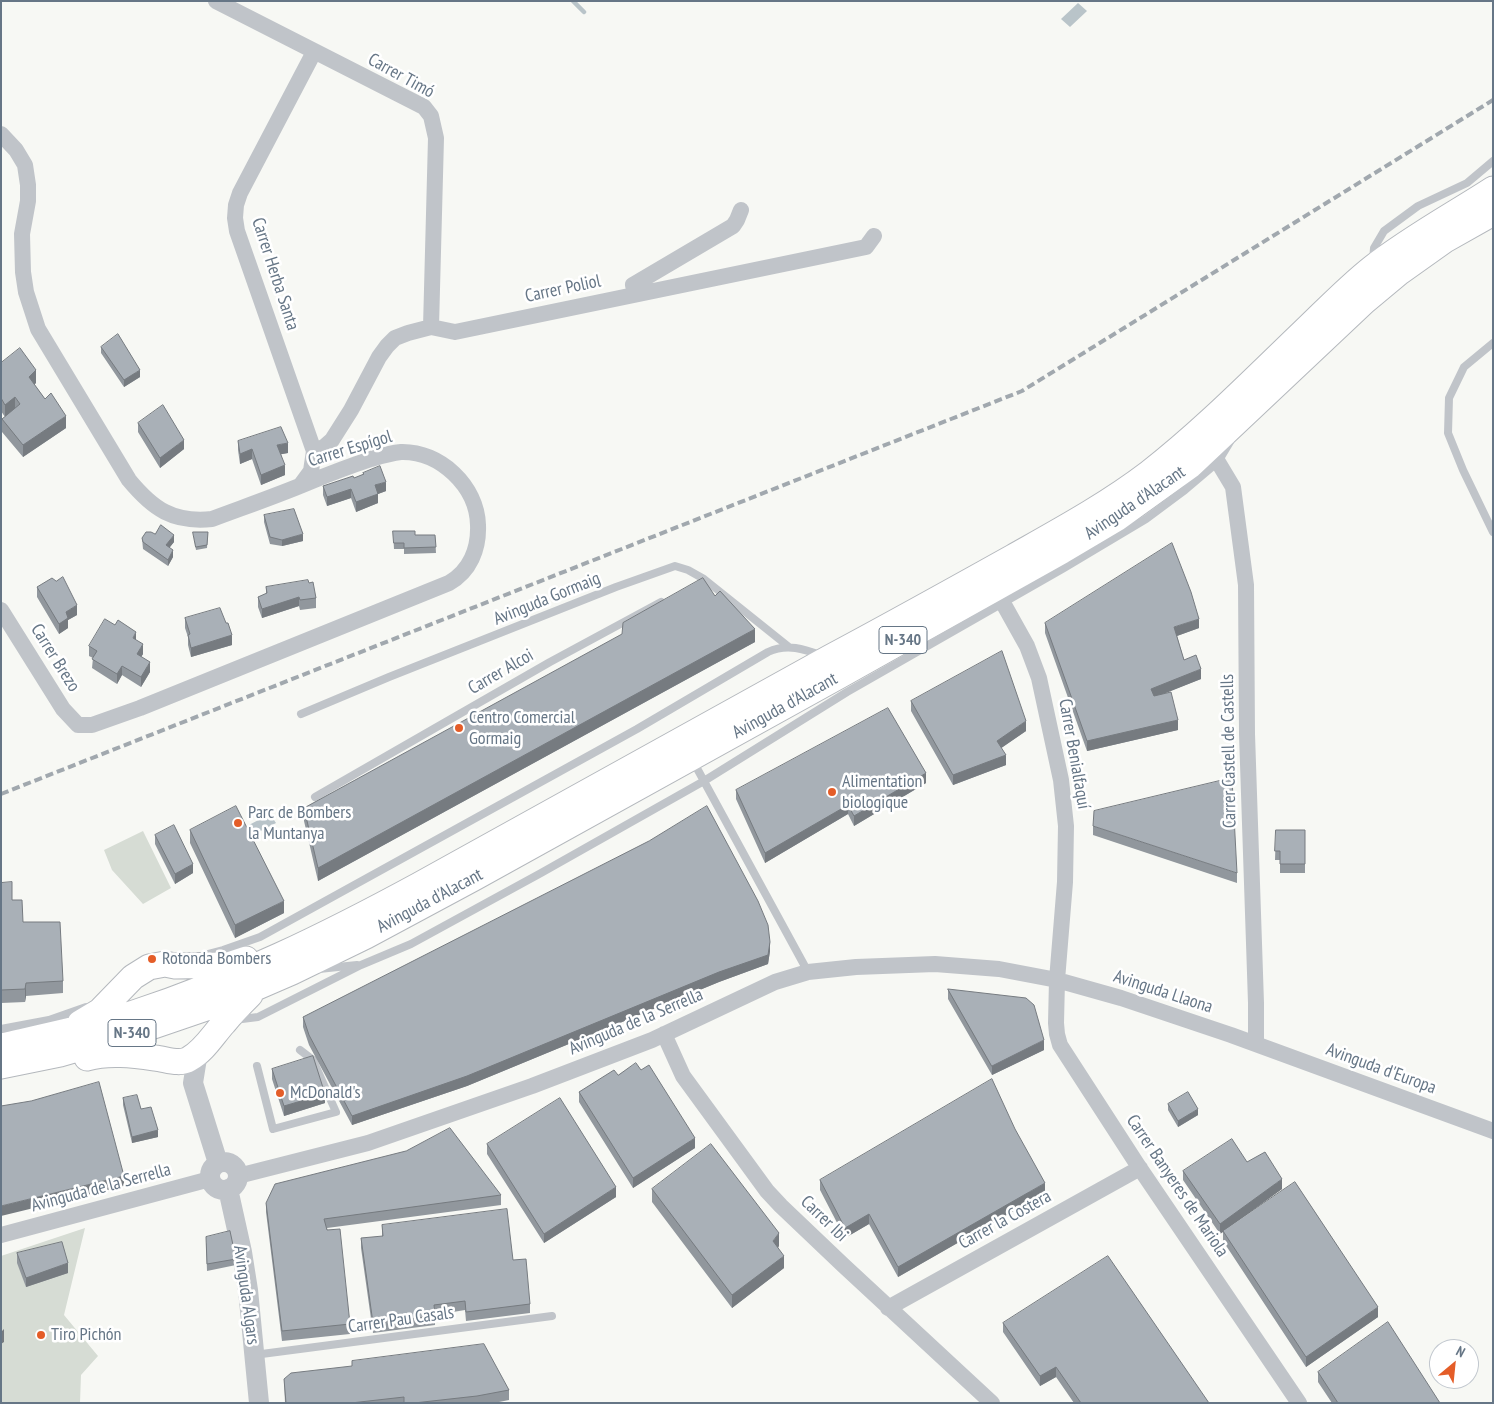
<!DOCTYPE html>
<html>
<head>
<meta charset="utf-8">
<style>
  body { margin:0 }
  #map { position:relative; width:1494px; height:1404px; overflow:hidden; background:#f7f8f4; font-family:"PT Sans Narrow",sans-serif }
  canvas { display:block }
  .frame { position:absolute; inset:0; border:2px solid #667686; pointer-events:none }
  .north { position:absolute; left:1429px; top:1339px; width:50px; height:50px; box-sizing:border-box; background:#fff; border:1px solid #c2c8cf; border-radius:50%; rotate:28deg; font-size:14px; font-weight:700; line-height:20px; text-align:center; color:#667686 }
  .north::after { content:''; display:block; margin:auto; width:18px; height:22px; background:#e45d28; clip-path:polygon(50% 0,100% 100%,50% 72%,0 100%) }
</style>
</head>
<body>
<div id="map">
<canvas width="1494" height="1404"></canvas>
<div class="frame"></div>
<div class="north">N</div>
</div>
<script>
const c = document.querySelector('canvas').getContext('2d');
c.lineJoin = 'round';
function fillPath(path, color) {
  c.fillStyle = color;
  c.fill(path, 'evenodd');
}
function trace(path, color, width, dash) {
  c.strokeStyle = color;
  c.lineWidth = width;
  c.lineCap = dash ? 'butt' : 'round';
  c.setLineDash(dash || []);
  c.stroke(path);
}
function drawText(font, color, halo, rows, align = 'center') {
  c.font = font + ' "PT Sans Narrow",sans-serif';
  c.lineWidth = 5;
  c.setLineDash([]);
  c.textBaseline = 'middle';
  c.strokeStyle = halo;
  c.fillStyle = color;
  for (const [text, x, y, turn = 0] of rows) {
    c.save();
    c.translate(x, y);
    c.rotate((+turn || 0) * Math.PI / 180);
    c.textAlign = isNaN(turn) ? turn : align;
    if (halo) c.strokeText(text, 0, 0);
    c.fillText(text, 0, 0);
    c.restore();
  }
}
fillPath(new Path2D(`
  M143,831L171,888L143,904L112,870L104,850Z
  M85,1228L64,1315L98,1356L81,1375L80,1403H1V1256Z`), '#d6dcd4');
fillPath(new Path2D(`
  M1078,3L1087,11L1070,27L1061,19Z
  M270,814L276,823L251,836L247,826Z`), '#b9c4c9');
trace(new Path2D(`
  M573,1L584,12`), '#b9c4c9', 4.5);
const primary = new Path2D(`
  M80,1023L100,1011L133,977L149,967L165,964L175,966L228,965L246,959
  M1,1046C46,1036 91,1027 134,1013C235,980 327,935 419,885L829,658C891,625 952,591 1013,557C1059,531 1107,505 1149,473C1204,430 1253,380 1303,332C1326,310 1348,287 1372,268C1410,238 1453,215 1493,189
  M87,1058C108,1052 133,1055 155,1058C166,1059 179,1065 189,1059C204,1051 213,1035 224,1023C232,1013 241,1004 250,995
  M1,1066L60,1054L139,1031L218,1004L292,972L366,936L474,878L839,676L1062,551L1116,519L1191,465L1364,302L1400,272L1445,240L1493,213`);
trace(primary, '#b4b8bd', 27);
trace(new Path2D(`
  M1373,261L1374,248L1384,231L1418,206L1467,183L1493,161
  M1493,343L1464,367L1449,398L1448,433L1463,470L1493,532
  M301,714L389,677L616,587L675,566L688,570L704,579L789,647
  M693,761L808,972
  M315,797L550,662L661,602
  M204,955L223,950L260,937L637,729L768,652C787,643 804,649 823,656
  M319,969L357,965
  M234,1020L258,1017L361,965L411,944L541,873L704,781L847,692L1064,568L1146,519L1185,490L1218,462L1230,442
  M1,1029L49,1020L86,1007
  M257,1066L273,1129L336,1112L313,1060L300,1050
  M254,1355L552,1316`), '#c0c4c9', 8);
trace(new Path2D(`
  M216,1L424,107L431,116L436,138L431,327
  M1,134L16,150L25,165L28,185V201L22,234L23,272L26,292L38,329L129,480C153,509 173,523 212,519C244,507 276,496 307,483C329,474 350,466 371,459C381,456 391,453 401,452C440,451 477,486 478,525C479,549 470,571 449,583L140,708L92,725H78L63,709L1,610
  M635,294L633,285L733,226L737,220L741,210
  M314,451L324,447L332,440L351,410L379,357L387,346L395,338L408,333L431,327L455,332L866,247L874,236
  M1218,462L1233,487L1246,585L1247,734L1256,1003V1044
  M300,486L311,471L314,451L237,231L235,218L236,205L240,193L314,52
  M1003,603L1027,646L1039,678L1061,780L1066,826L1065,882L1057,980L1056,1023L1057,1034L1060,1045L1137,1164L1299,1403
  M664,1034L683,1076L767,1191L781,1206L843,1265L992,1403
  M238,1176L368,1143L532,1086L652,1040L775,982L808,972L856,967L935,964L999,969L1057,980L1121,998L1231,1035L1493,1131
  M1,1235L210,1179
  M888,1308L1140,1168`), '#c0c4c9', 16);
trace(new Path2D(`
  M198,1052L193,1083L218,1163
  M210 1176a14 14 0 1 1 28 0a14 14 0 1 1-28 0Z
  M228,1189L242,1252L248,1290L259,1403`), '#c0c4c9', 20);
trace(primary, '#fff', 25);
trace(new Path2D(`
  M1,794L1022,391L1493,100`), '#a1a8ae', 4, [8, 4]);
fillPath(new Path2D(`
  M101,347L140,377L124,387L101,353Z
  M1,363L36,383L34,384L66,428L23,457L2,432V419L5,417L1,411Z
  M138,423L184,449L160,468L138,432Z
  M238,441L288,453L281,454L285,475L261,485L252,459L240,464L238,450Z
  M363,473L386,491L378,494V503L356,512L351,498L327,506L323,495V486L354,478L363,475Z
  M264,515L303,541L282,546L270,544L264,522Z
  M393,531L415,535H435L436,553L404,554V549H394Z
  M193,532H208L207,548L196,550Z
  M155,534L174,542L169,548L173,557L168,566L143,549L142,538Z
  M309,583L316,598V608L300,610L299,606L262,618L258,607V597L266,594V587Z
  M37,587L77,615L68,620V628L59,634L37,597Z
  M715,596L755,642L318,881L304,821V808Z
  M185,618L226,623L232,645L191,657L188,645V637L185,628Z
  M1045,623L1199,628L1177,636L1184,660L1201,679L1162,694L1178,730L1087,751L1045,633Z
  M136,640L143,654L141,657L150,672L141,687L122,675L117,684L92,668L93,658L89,656V646Z
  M911,701L1026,731L1001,748L1006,765L953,785L911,711Z
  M926,783L854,826L848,814L765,863L736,799V790Z
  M1093,826L1237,873V883L1093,835Z
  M190,830L284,913L235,938L190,843Z
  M1276,830H1305V873H1280V860H1275Z
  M155,835L193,873L175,884L155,844Z
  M1,883L12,900L23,922L63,981V993L26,996L25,1002L1,1003Z
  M770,951L768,964L719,982L467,1086L352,1125L309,1045L303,1027V1017Z
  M948,989L1044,1050L992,1075L948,999Z
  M272,1069L325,1103L284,1116L272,1079Z
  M618,1075L695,1148L633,1188L579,1102V1092Z
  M123,1098L141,1109L158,1137L132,1143L123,1105Z
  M1168,1104L1198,1115L1178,1127L1168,1110Z
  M487,1144L616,1197L544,1243L487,1154Z
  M1247,1162L1282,1189L1230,1226L1378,1317L1306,1367L1223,1241V1232L1220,1234L1183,1180V1171Z
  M820,1180L1045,1193L898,1277L869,1224L845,1238L820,1190Z
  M652,1189L779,1246L778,1247L784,1268L732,1308L652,1202Z
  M501,1195V1205L327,1228L350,1324V1334L282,1341L266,1212V1203Z
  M382,1225L513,1260L530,1304V1313L466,1321L465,1310L435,1315V1325L373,1333L361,1248V1238L382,1237Z
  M206,1243L236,1259V1265L207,1271Z
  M17,1253L68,1273L26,1287L17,1263Z
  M1003,1323L1209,1403H1074L1056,1377L1040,1386L1003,1332Z
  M1318,1372L1440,1403H1332L1318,1382Z
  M284,1379L509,1390V1400L494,1403H285Z`), '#91979d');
fillPath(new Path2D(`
  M36,370V383L29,390V377Z
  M140,370V377L124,387V380Z
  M15,397V410L5,418V405Z
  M66,416V428L23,457V445Z
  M184,440V449L160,468V458Z
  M288,443V453L277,455V445Z
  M252,449V459L240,464V454Z
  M285,465V475L261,485V475Z
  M386,482V491L378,494V503L356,512V502L375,485Z
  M351,489V498L327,506V497Z
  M303,534V541L282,546V540Z
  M174,535V542L166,552V545Z
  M173,550V557L168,566V560Z
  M299,597V606L262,618V609Z
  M77,605V615L68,620V628L59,634V624L66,612Z
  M1199,619V628L1174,637V627Z
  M755,629V642L318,881V868Z
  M136,632V641L133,638Z
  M232,635V645L191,657V648Z
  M143,644V654L137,664V654Z
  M150,662V672L141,687V677Z
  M122,666V675L117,684V674Z
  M1201,669V679L1151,699V689Z
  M1178,720V730L1087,751V741Z
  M1026,721V731L997,751V741Z
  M1006,755V765L953,785V775Z
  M926,773V783L854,826V816Z
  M848,805V814L765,863V853Z
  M193,864V873L175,884V874Z
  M284,901V913L235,938V925Z
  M770,942V951L768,964L719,982L467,1086L352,1125V1116Z
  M26,983V996L25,1002V989Z
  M1044,1040V1050L992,1075V1066Z
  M325,1094V1103L284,1116V1106Z
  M1198,1109V1115L1178,1127V1121Z
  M158,1130V1137L132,1143V1137Z
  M695,1138V1148L633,1188V1178Z
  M124,1176V1186L1,1216V1206Z
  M1282,1179V1189L1220,1234V1224Z
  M1045,1183V1193L898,1277V1267Z
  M616,1187V1197L544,1243V1234Z
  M869,1214V1224L845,1238V1228Z
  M779,1233V1246L773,1254V1241Z
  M784,1256V1268L732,1308V1295Z
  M68,1263V1273L26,1287V1278Z
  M1378,1307V1317L1306,1367V1357Z
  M4,1329V1342L1,1344V1332Z
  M1056,1367V1377L1040,1386V1376Z`), '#767b80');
const building = new Path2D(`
  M118,334L140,370L124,380L101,347Z
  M20,348L36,370L29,377L45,399L51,393L66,416L23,445L2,419L20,404L15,397L5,405L1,398V363Z
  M163,405L184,440L160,458L138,423Z
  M281,427L288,443L277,445L285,465L261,475L252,449L240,454L238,441Z
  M380,466L386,482L375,485L378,494L356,502L351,489L327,497L323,486L353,476L354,478L364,474L363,473Z
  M294,509L303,534L282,540L270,537L264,515Z
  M161,525L174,535L166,545L173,550L168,560L143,542L142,538L146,532H151L155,534Z
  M393,531H415V535H435L436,547L404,548V543H394Z
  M193,532H208L207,545L196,547Z
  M1172,543L1191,592L1199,619L1174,627L1184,660L1196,655L1201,669L1151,689L1154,696L1171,692L1178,720L1087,741L1045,623Z
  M63,577L77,605L66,612L68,618L59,624L37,587L52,578L56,581Z
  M703,578L715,596L720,591L755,629L318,868L304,808L622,634L623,623Z
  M308,580L309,583L313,582L316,598L300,600L299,597L262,609L258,597L267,593L266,587Z
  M220,608L226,623H228L232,635L191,648L188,635L190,634L185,618Z
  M105,619L115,625L118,620L136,632L133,638L143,644L137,654L150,662L141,677L122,666L117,674L92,659L97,651L89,646Z
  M1002,651L1026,721L997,741L1006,755L953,775L911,701Z
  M888,708L926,773L854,816L848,805L765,853L736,790Z
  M1232,778L1237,873L1093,826L1094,811Z
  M236,806L284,901L235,925L190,830Z
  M707,806L758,901L768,925L770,942L768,955L719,972L467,1076L352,1116L309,1035L303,1017L649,841Z
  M174,825L193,864L175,874L155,835Z
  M1276,830H1305V864H1280V851H1275Z
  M12,882V900H22L23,922H60L63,981L26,983L25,989L1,990V883Z
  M948,989L1026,998L1034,1005L1044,1040L992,1066Z
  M313,1056L325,1094L284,1106L272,1069Z
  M636,1063L641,1070L649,1065L695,1138L633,1178L579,1092L614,1070L618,1075Z
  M992,1079L1015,1129L1045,1183L898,1267L869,1214L845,1228L820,1180Z
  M99,1082L124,1176L1,1206V1106L31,1101Z
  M1188,1092L1198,1109L1178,1121L1168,1104Z
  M137,1095L141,1109L151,1107L158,1130L132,1137L123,1098Z
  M560,1098L616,1187L544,1234L487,1144Z
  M450,1128L501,1195L324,1219L327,1230L340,1229L350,1324L282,1331L266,1203L275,1184L406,1151Z
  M1232,1139L1247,1162L1265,1152L1282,1179L1220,1224L1183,1171Z
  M711,1144L779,1233L773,1241L784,1256L732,1295L652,1189Z
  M1295,1182L1378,1307L1306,1357L1223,1231Z
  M507,1209L513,1260L526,1259L530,1304L466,1312L465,1301L434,1305L435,1316L373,1323L361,1238L383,1236L382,1225Z
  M230,1231L236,1259L207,1264L206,1237Z
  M62,1242L68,1263L26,1278L17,1253Z
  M1108,1256L1209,1403H1081L1056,1367L1040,1376L1003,1323Z
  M1388,1322L1440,1403H1338L1318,1372Z
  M484,1344L509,1390L477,1396L414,1403H404V1397L351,1403H286L284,1379L291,1373L352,1366V1361Z`);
fillPath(building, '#a9b0b7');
trace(building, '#767b80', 1);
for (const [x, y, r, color] of [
  [459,728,5,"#e45d28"],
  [832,792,5,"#e45d28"],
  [238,823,5,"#e45d28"],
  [152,959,5,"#e45d28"],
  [280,1093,5,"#e45d28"],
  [41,1335,5,"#e45d28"]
]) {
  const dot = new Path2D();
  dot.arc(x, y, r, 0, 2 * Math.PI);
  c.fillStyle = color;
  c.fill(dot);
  trace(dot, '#fff', 2);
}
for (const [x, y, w] of [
  [903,640,48],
  [132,1033,48]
]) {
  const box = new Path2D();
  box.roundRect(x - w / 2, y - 13.5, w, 27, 4);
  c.fillStyle = '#fff';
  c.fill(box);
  trace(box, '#667686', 1);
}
drawText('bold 16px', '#667686', null, [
  ["N-340",903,640],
  ["N-340",132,1033]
]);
drawText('18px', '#667686', '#fff', [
  ["Carrer Timó",401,76,29],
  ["Carrer Herba Santa",275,274,72],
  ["Carrer Poliol",563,289,-12],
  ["Carrer Espígol",350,449,-17],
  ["Avinguda d'Alacant",1135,503,-34],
  ["Avinguda Gormaig",547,599,-22],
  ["Carrer Brezo",55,658,58],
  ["Carrer Alcoi",501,672,-30],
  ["Avinguda d'Alacant",785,706,-29],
  ["Carrer Castell de Castells",1229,751,-91],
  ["Carrer Benialfaquí",1074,754,80],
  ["Avinguda d'Alacant",430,901,-28],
  ["Avinguda Llaona",1163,992,18],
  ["Avinguda de la Serrella",636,1022,-23],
  ["Avinguda d'Europa",1381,1069,20],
  ["Carrer Banyeres de Mariola",1177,1186,56],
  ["Avinguda de la Serrella",101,1188,-15],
  ["Carrer Ibi",824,1219,44],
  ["Carrer la Costera",1005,1220,-29],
  ["Avinguda Algars",246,1295,82],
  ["Carrer Pau Casals",401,1320,-8]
]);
drawText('18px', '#667686', '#fff', [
  ["Centro Comercial",469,718],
  ["Gormaig",469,739],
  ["Alimentation",842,782],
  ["biologique",842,803],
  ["Parc de Bombers",248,813],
  ["la Muntanya",248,834],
  ["Rotonda Bombers",162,959],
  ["McDonald's",290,1093],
  ["Tiro Pichón",51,1335]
], 'left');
</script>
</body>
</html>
